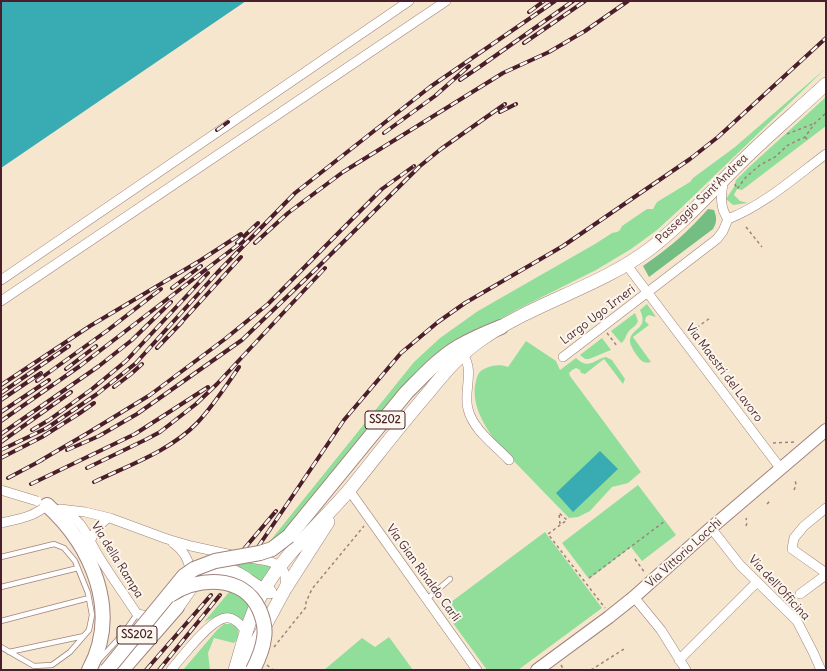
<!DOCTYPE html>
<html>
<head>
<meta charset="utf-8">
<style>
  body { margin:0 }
  #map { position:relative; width:827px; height:671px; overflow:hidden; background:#f6e6ce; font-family:Delius,sans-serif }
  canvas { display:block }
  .frame { position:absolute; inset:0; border:2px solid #4a1f2b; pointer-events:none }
</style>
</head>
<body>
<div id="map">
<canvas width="827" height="671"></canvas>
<div class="frame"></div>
</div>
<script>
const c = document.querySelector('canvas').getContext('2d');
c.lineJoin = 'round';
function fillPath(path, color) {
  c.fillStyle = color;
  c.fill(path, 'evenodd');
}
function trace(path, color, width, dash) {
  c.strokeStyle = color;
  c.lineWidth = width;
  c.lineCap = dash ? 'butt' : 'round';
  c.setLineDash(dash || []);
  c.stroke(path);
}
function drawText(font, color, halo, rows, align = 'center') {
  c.font = font + ' Delius,sans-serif';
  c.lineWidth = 4;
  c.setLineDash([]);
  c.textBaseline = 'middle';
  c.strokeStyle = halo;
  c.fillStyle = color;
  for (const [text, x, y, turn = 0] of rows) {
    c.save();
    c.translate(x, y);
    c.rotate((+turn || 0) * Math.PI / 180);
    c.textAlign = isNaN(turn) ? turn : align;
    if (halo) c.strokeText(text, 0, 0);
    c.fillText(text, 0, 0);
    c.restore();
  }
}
fillPath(new Path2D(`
  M826,68L681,208L657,230L631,249L596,270L518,309L474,334L458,340L442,349L416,372L286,532L266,546L414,362L440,338L478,311L595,244L612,233L617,232L620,230L622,226L647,209H653L657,202L690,182L693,178L735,147Z
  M826,97V126L742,190L737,189L734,195L740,201L748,203L733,205L726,199L734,187L736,180L748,168Z
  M647,304L656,317L649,315L646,317L645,321L649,325L633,337L651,362C648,363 645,363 642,361C638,358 629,345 630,340C632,327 649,330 640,310Z
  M635,313L638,321C636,327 630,328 627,334C625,338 625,340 621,343L611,331Z
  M602,338L611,350L589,359H585L580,355Z
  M526,341L556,361L560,370L576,358C589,370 593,360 606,357L612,360L625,379L623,384L604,359L585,374L581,373L580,370L576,368L572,370L569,373L570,376L641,472L628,483L612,487L590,511L578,517L569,518L504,451C489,434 469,406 476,381C477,376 479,371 484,369C491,365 501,364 508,367Z
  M638,485L676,535L642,561L631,547L589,579L562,543Z
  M545,532L602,608L518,670H487L445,612L444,608L447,605Z
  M238,561L273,567L263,584L226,564Z
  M239,580L251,595L245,624C233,610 219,615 204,622Z
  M224,624H232L238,629C239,634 238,639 234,643L214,638L208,653L210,670H183L217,630Z
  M389,637L413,670H324L362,638L375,647Z`), '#91de9b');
fillPath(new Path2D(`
  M708,209L714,210C717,218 717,222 713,229L649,277L643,266C668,249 689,231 708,209Z`), '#74bd83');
fillPath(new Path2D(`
  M1,1H246L1,168Z
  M600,451L618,469L573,512L556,493Z`), '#39abb3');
const service = new Path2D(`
  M1,557L54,544L64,548L75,561L88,593L92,615L89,630L70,652L52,665L34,666L1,647
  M1,587L78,568
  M427,599L450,579
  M1,621L89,598
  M9,652L84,636
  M99,660L123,634L137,614`);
const minor = new Path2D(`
  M724,179C721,193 719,207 728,219
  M626,264L781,469
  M1,280L409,1
  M1,301L446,1
  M463,355C475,371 463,391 468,409C473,430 495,445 509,460
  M563,357L717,239L723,231L728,219C764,205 795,177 826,154
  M349,490L477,670
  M826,508L804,526L794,538L792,549L826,573
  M60,509L85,512L110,518L167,539L191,546L232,555
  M65,512C84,522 87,537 98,555C110,575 124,594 137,614L154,617
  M1,523C18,519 34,517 47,505
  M711,528L740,565L797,621L813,652L821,670
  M90,542C94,531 99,524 108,518
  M173,543C185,551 190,563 191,576
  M249,558C259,560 279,560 284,572C286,576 285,583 285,588
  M800,594L826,575
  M634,597L661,630L686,670
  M679,660L757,582
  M171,670C182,657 209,621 225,618C234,616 242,626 247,633`);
const secondary = new Path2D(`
  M537,670L609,617L634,597L711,528L826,430`);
const primary = new Path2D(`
  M177,607C195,584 205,555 240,575C250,581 259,590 270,592
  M235,670C243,644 250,613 264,590C286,551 322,523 350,489C376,457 401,424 428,393C444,373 461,353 482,339C535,302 600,287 651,248C683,223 710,193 738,165C766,137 797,111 826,84
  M241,670L285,589L328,522`);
const trunk = new Path2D(`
  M47,505C92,546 121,612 89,670
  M289,536L406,393C422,377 438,359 458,347C472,339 486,333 501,327
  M122,670L177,607`);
trace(service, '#a0827c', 6);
trace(minor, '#a0827c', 10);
trace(secondary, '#a0827c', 14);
trace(primary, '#a0827c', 14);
trace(trunk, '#a0827c', 16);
trace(new Path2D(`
  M787,134L813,124
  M805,137L808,140
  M735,184L737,189L746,177L760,165L775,157L788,145L805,137L815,123L826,113
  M746,227L762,247
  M607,333L617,346
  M696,340L692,335L694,333L692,331L710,318
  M773,443L795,442
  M794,490L796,485L795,479
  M767,504L771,500
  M560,524L559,513L567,520L548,534L605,608
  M746,526L747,523L746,518
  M635,559L645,573
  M589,578L665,521
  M274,647L306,607V602L312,589L364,526
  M267,665L273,670
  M561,665L564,670
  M591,670L624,649`), '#a0827c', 1.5, [3, 3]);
trace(service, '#fff', 4.5);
trace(minor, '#fff', 9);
trace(secondary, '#fff', 12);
trace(primary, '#fff', 13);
trace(trunk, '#fff', 14);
const rail = new Path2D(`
  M529,12L544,1
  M524,43L585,1
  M460,80L478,68L573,1
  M500,112L516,104
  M217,130L228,122
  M384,133L435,96L469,66
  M237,243L258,223
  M255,243L288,213L343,172L503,73L549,52L585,31L628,1
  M172,288L201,266
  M178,326L241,257
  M157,348L182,322
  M66,369L96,346
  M37,381L108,330L161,289
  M1,385L90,326L201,260L241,234
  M114,387L131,374L142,364
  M1,393L69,346
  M1,400L41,373
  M1,412L49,380
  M1,421L80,366L243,241
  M32,430L49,420L92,389L126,361L208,273
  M1,434L99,366L132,340L171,302
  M1,442L71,392
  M1,450L47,428L97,394L136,363L217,273L295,193L430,87L555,1
  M67,450L99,436L137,414L242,340L317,268L420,166L441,149L505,104
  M1,458L42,437L80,413L94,403
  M38,462L86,434L150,395L225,339L268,304L382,189L414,166
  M87,468L147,439L160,432L196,404L217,384L325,268
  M8,478L42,460
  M94,482C129,465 170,451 197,423C213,406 226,386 239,367
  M31,484L135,434L208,387
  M258,547L344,420L401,353L438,322L465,303L563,246L690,159L718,137L826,38
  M244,549L276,511
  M146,670L211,595
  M159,670L220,595`);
trace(rail, '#4a1f2b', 4);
trace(rail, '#fbf7ec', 2.5, [8]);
const minorBridge = new Path2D(`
  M1,490L37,501`);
const trunkBridge = new Path2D(`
  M170,595C198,577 242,574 259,609C263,618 266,628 264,638C263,649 258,660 253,670
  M107,670L184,576L194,569L215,561L260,553L272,549L289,536`);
trace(minorBridge, '#a0827c', 10, []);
trace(trunkBridge, '#a0827c', 16, []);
trace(minorBridge, '#fff', 9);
trace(trunkBridge, '#fff', 14);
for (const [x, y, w] of [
  [385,420,40],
  [137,635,40]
]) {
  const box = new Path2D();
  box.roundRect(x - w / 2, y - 9, w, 18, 3);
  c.fillStyle = '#fbf7ec';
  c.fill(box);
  trace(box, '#4a1f2b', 1);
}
drawText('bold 11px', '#4a1f2b', null, [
  ["SS202",385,420],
  ["SS202",137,635]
]);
drawText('12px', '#4a1f2b', '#fbf7ec', [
  ["Passeggio Sant'Andrea",702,199,-44],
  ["Largo Ugo Irneri",598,315,-37],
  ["Via Maestri del Lavoro",724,373,53],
  ["Via Vittorio Locchi",684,553,-42],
  ["Via della Rampa",117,560,58],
  ["Via Gian Rinaldo Carli",423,573,54],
  ["Via dell'Officina",779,588,47]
]);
</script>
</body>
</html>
